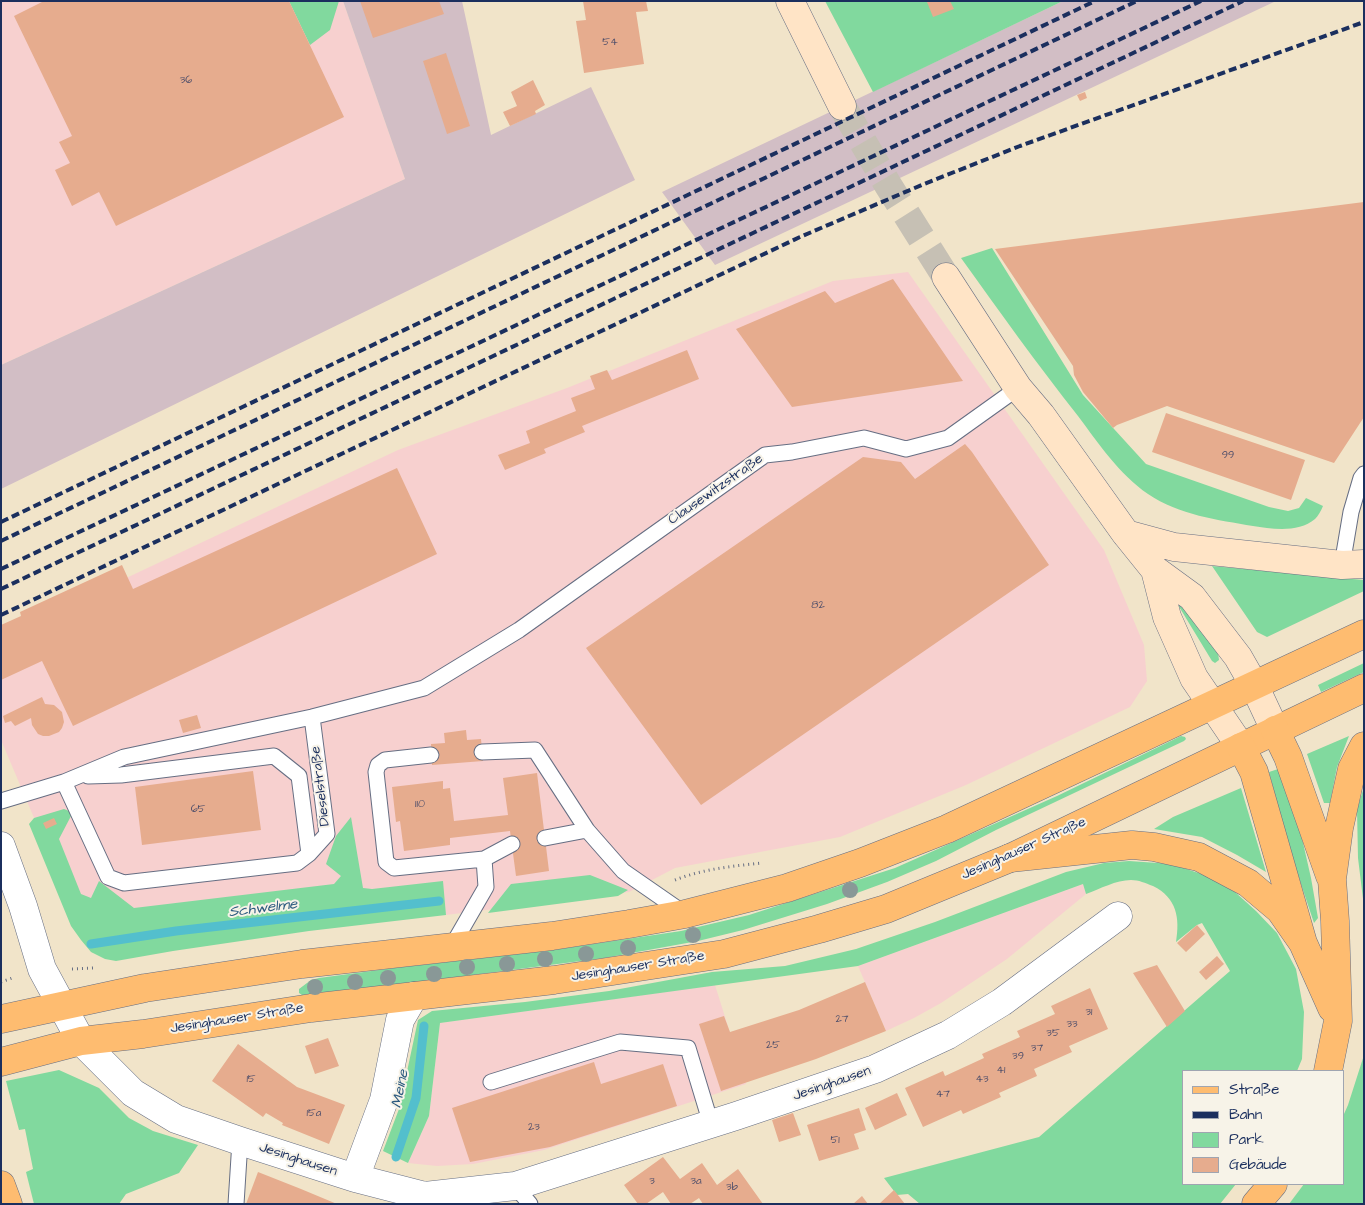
<!DOCTYPE html>
<html>
<head>
<meta charset="utf-8">
<style>
  body { margin:0 }
  #map { position:relative; width:1365px; height:1205px; overflow:hidden; background:#f1e4c9; font-family:"Architects Daughter",sans-serif }
  canvas { display:block }
  .frame { position:absolute; inset:0; border:2px solid #1b2f5e; pointer-events:none }
  .legend { position:absolute; left:1182px; top:1070px; width:162px; height:115px; box-sizing:border-box; background:#f7f3e8; border:1px solid #9fa5b1; margin:0; padding:6px 9px; list-style:none; font-size:15px; color:#1b2f5e }
  .legend li { display:flex; align-items:center; gap:10px; height:25px }
  .legend b { width:25px; border:1px solid #9fa5b1 }
</style>
</head>
<body>
<div id="map">
<canvas width="1365" height="1205"></canvas>
<div class="frame"></div>
<ul class="legend">
<li><b style="height:6px;background:#febc70"></b>Straße</li>
<li><b style="height:6px;background:#1b2f5e"></b>Bahn</li>
<li><b style="height:14px;background:#81d99e"></b>Park</li>
<li><b style="height:14px;background:#e6ac8e"></b>Gebäude</li>
</ul>
</div>
<script>
const c = document.querySelector('canvas').getContext('2d');
c.lineJoin = 'round';
function fillPath(path, color) {
  c.fillStyle = color;
  c.fill(path, 'evenodd');
}
function trace(path, color, width, dash) {
  c.strokeStyle = color;
  c.lineWidth = width;
  c.lineCap = dash ? 'butt' : 'round';
  c.setLineDash(dash || []);
  c.stroke(path);
}
function drawText(font, color, halo, rows, align = 'center') {
  c.font = font + ' "Architects Daughter",sans-serif';
  c.lineWidth = 4;
  c.setLineDash([]);
  c.textBaseline = 'middle';
  c.strokeStyle = halo;
  c.fillStyle = color;
  for (const [text, x, y, turn = 0] of rows) {
    c.save();
    c.translate(x, y);
    c.rotate((+turn || 0) * Math.PI / 180);
    c.textAlign = isNaN(turn) ? turn : align;
    if (halo) c.strokeText(text, 0, 0);
    c.fillText(text, 0, 0);
    c.restore();
  }
}
fillPath(new Path2D(`
  M1,1H343L405,179L1,365Z
  M908,272L1104,550L1144,645L1147,681L1130,707L966,785L840,837L675,868L629,892L446,915L444,893L85,938L1,740V637L398,450L567,388L833,281Z
  M1083,884L1086,894L1007,959L941,1003L914,1018L886,1031L858,966Z
  M715,985L746,1084L544,1150L473,1164L437,1166L408,1163L429,1116L440,1023Z`), '#f7d0cf');
fillPath(new Path2D(`
  M343,1H462L491,135L591,87L635,180L1,489V365L405,179Z
  M1063,1H1276L715,265L662,192Z`), '#d2bec5');
fillPath(new Path2D(`
  M289,1H339L330,30L310,45Z
  M825,1H1063L873,92Z
  M992,248L1083,395L1146,464L1269,507L1288,511L1299,508L1306,498L1323,506C1321,511 1318,516 1315,519C1299,533 1272,529 1253,526C1218,520 1179,515 1148,494C1119,474 1099,444 1078,416C1037,364 999,311 961,258Z
  M1212,566L1364,580V591L1267,637L1257,632Z
  M1176,599L1181,600L1218,653L1219,660L1215,663L1212,661L1178,605Z
  M1364,663V672L1321,692L1318,685Z
  M1181,736L1185,737L1186,739L1184,741L996,830L936,861L887,882L827,904L743,930L698,941L604,958L426,981L302,995L299,993V989L311,980L319,978L394,968L553,950L681,931L749,915L895,868L1057,796Z
  M1349,736L1337,767L1330,803H1324L1307,754Z
  M1278,769L1287,789L1296,812L1311,878L1318,918L1314,923L1289,848L1269,772Z
  M1364,787V907L1358,858L1357,809Z
  M1241,788L1266,872L1237,855L1202,837L1154,829L1173,817Z
  M64,809L69,811L71,816L59,839L81,894L91,898L99,881L134,908L334,884L341,876L326,864L336,836L351,817L363,888L372,889L443,881L446,915L309,931L173,951L116,961L105,959L91,952L81,940L71,926L29,824L34,818Z
  M1129,861L1172,864L1204,875L1235,892L1256,911L1277,933L1296,969L1304,1012L1302,1059L1297,1071H1184V1184H1236L1220,1204H920L908,1194L897,1195L884,1178L1039,1137L1230,971L1202,923L1197,925L1176,942C1180,918 1177,898 1153,886C1145,883 1139,880 1131,880C1116,880 1100,889 1086,894L1083,884L858,966L440,1023L429,1116L408,1163L383,1151L399,1109L418,1020L432,1011L525,1002L609,991L712,972L785,966L856,949L935,922L1066,872L1104,863Z
  M590,875L628,890L618,896L488,913L511,884Z
  M1364,1055V1204H1289L1304,1184H1344V1114L1348,1105Z
  M59,1070L99,1088L129,1118L153,1131L198,1145L179,1173L126,1194L119,1204H34L26,1172L33,1169L25,1129L19,1130L6,1081Z`), '#81d99e');
trace(new Path2D(`
  M91,944L176,931L439,901
  M396,1157L416,1098L424,1026`), '#53bfcd', 9);
fillPath(new Path2D(`
  M44,1H289L344,117L116,226L99,192L72,206L55,170L70,163L59,142L72,136L14,16Z
  M360,1H439L444,14L373,38Z
  M583,1H646L648,11L636,12L644,64L584,73L576,21L586,20Z
  M929,1H950L954,9L933,17L927,2Z
  M446,53L470,126L447,134L423,61Z
  M533,80L545,105L535,111L536,114L510,126L503,112L517,106L511,92Z
  M1085,92L1087,98L1080,101L1077,95Z
  M1364,202V417L1334,463L1167,406L1117,425L1113,428L1083,392L1074,375L1073,366L995,249Z
  M893,279L963,381L792,407L736,329L825,291L835,303Z
  M687,350L699,379L582,426L585,432L544,449L546,453L505,470L498,455L530,443L526,431L576,411L571,398L595,389L590,376L607,370L612,380Z
  M1166,413L1305,460L1291,500L1152,452Z
  M965,444L972,452L1049,565L701,805L586,648L863,457L901,462L915,479Z
  M397,468L437,554L73,726L42,661L1,680V625L21,616L20,612L122,565L133,589Z
  M42,697L45,704L54,705L62,712L64,722L62,728L59,732L49,736H43L38,734L32,725L31,718L15,726L11,721L5,723L3,716Z
  M197,715L201,728L183,733L179,720Z
  M466,730L467,740L481,739L483,761L432,765L431,744L445,743L444,733Z
  M253,771L261,830L142,845L135,787Z
  M537,773L549,871L516,876L510,831L450,838V845L404,851L400,821L396,822L392,787L443,781V789L450,788L454,821L508,815L503,778Z
  M54,818L57,824L46,829L43,823Z
  M1197,925L1205,934L1186,952L1177,943Z
  M1217,956L1224,964L1206,980L1199,972Z
  M1157,965L1185,1011L1167,1027L1133,973Z
  M865,982L886,1031L816,1059L721,1091L699,1024L724,1016L730,1032L799,1010Z
  M1090,988L1108,1029L1069,1046L1072,1052L1034,1069L1037,1076L999,1093L1001,1097L963,1114L961,1110L923,1127L905,1088L943,1071L945,1076L984,1058L982,1054L1020,1037L1017,1031L1055,1014L1051,1006Z
  M328,1038L339,1066L315,1074L305,1046Z
  M238,1044L297,1087L345,1105L329,1144L282,1125L283,1123L266,1113L263,1117L212,1081Z
  M594,1062L601,1084L663,1064L677,1106L550,1147L470,1162L452,1108Z
  M897,1093L907,1115L875,1130L865,1108Z
  M859,1108L866,1130L854,1134L859,1149L819,1161L807,1125Z
  M793,1113L801,1135L779,1142L772,1120Z
  M663,1157L680,1179L702,1163L717,1185L738,1169L763,1204H703L699,1198L690,1204H671L663,1192L646,1204H638L624,1185Z
  M258,1172L301,1189L337,1204H246Z
  M894,1190L905,1204H879Z
  M862,1196L868,1204H853Z`), '#e6ac8e');
trace(new Path2D(`
  M842,106L888,185L946,277`), '#c6c0b4', 28, [28, 14]);
const lane = new Path2D(`
  M1342,565L1351,512L1361,478L1364,474
  M482,752L535,750L587,830
  M431,755L385,760L378,765L376,772L386,862L394,868L484,859
  M88,776L121,775L274,756L299,776L309,854
  M64,782L108,877L124,883L297,863L309,854L327,834L312,717
  M1,801L64,782L124,757L312,717L424,688L519,630L765,455L792,452L864,438L906,449L948,438L1018,388
  M545,838L587,830L623,871L685,914
  M452,946L486,887L484,859L512,844
  M491,1082L620,1042L688,1048L711,1124
  M515,1186L530,1204
  M236,1204L240,1141`);
const street = new Path2D(`
  M1,846L23,906L42,969L81,1041L133,1093L176,1119L240,1141L355,1178L425,1196L515,1186L736,1116L875,1069L948,1035L1002,1002L1118,916
  M355,1178L384,1100L400,1020L414,996`);
const secondary = new Path2D(`
  M790,1L842,106
  M946,277L1018,388L1041,415L1126,534L1155,570L1192,597L1238,657L1254,685L1275,730
  M1126,534L1174,547L1342,565L1364,564
  M1155,570L1167,617L1194,678L1241,747`);
const primary = new Path2D(`
  M1,1019L145,988L302,964L552,936L629,924L685,914L787,888L860,863L947,829L1364,634
  M1,1062L81,1041L143,1034L311,1008L554,980L724,954L819,929L886,909L1010,858L1364,688`);
const highway = new Path2D(`
  M1275,730L1288,757L1330,876
  M1241,747L1254,772L1303,943L1332,1008
  M1010,858L1132,845L1154,847L1199,857L1248,883L1280,910L1303,943
  M1328,1071L1338,1021L1335,921L1332,879L1339,828L1352,769L1364,746
  M1,1185L8,1204
  M1256,1204L1273,1184`);
trace(lane, '#666e83', 17);
trace(street, '#666e83', 29);
trace(secondary, '#666e83', 29);
trace(primary, '#666e83', 29);
trace(highway, '#666e83', 29);
trace(new Path2D(`
  M675,880C703,869 733,866 762,863
  M72,969L94,968
  M1,982L15,977`), '#666e83', 3, [1, 4]);
trace(lane, '#fff', 15);
trace(street, '#fff', 28);
trace(secondary, '#ffe4c6', 28);
trace(primary, '#febc70', 28);
trace(highway, '#febc70', 28);
trace(new Path2D(`
  M1,522L1095,1
  M1,541L1137,1
  M1,569L1201,1
  M1,589L1243,1
  M1,615L800,237L924,184L1020,146L1364,22`), '#1b2f5e', 4, [8, 4]);
c.fillStyle = '#899897';
for (const [x, y] of [
  [850,890],
  [693,935],
  [628,948],
  [586,954],
  [545,959],
  [507,964],
  [467,967],
  [434,974],
  [388,978],
  [355,982],
  [315,987]
]) {
  c.beginPath();
  c.arc(x, y, 8, 0, 2 * Math.PI);
  c.fill();
}
drawText('11px', '#4e4e6a', null, [
  ["54",610,43],
  ["36",186,81],
  ["99",1228,456],
  ["82",818,606],
  ["110",420,805],
  ["65",198,810],
  ["31",1089,1013],
  ["27",842,1020],
  ["33",1072,1025],
  ["35",1053,1034],
  ["25",773,1046],
  ["37",1037,1049],
  ["39",1018,1057],
  ["41",1001,1071],
  ["15",251,1080],
  ["43",982,1080],
  ["47",943,1095],
  ["15a",314,1114],
  ["23",534,1128],
  ["51",835,1141],
  ["3",652,1182],
  ["3a",696,1182],
  ["3b",732,1188]
]);
drawText('14px', '#1b2f5e', '#f7f3e8', [
  ["Clausewitzstraße",716,490,-35],
  ["Dieselstraße",321,786,-97],
  ["Jesinghauser Straße",1024,849,-24],
  ["Jesinghauser Straße",638,967,-9],
  ["Jesinghauser Straße",237,1019,-9],
  ["Jesinghausen",832,1084,-19],
  ["Jesinghausen",298,1160,18]
]);
drawText('italic 15px', '#2c5a7f', '#f7f3e8', [
  ["Schwelme",263,909,-7],
  ["Meine",401,1089,-79]
]);
</script>
</body>
</html>
